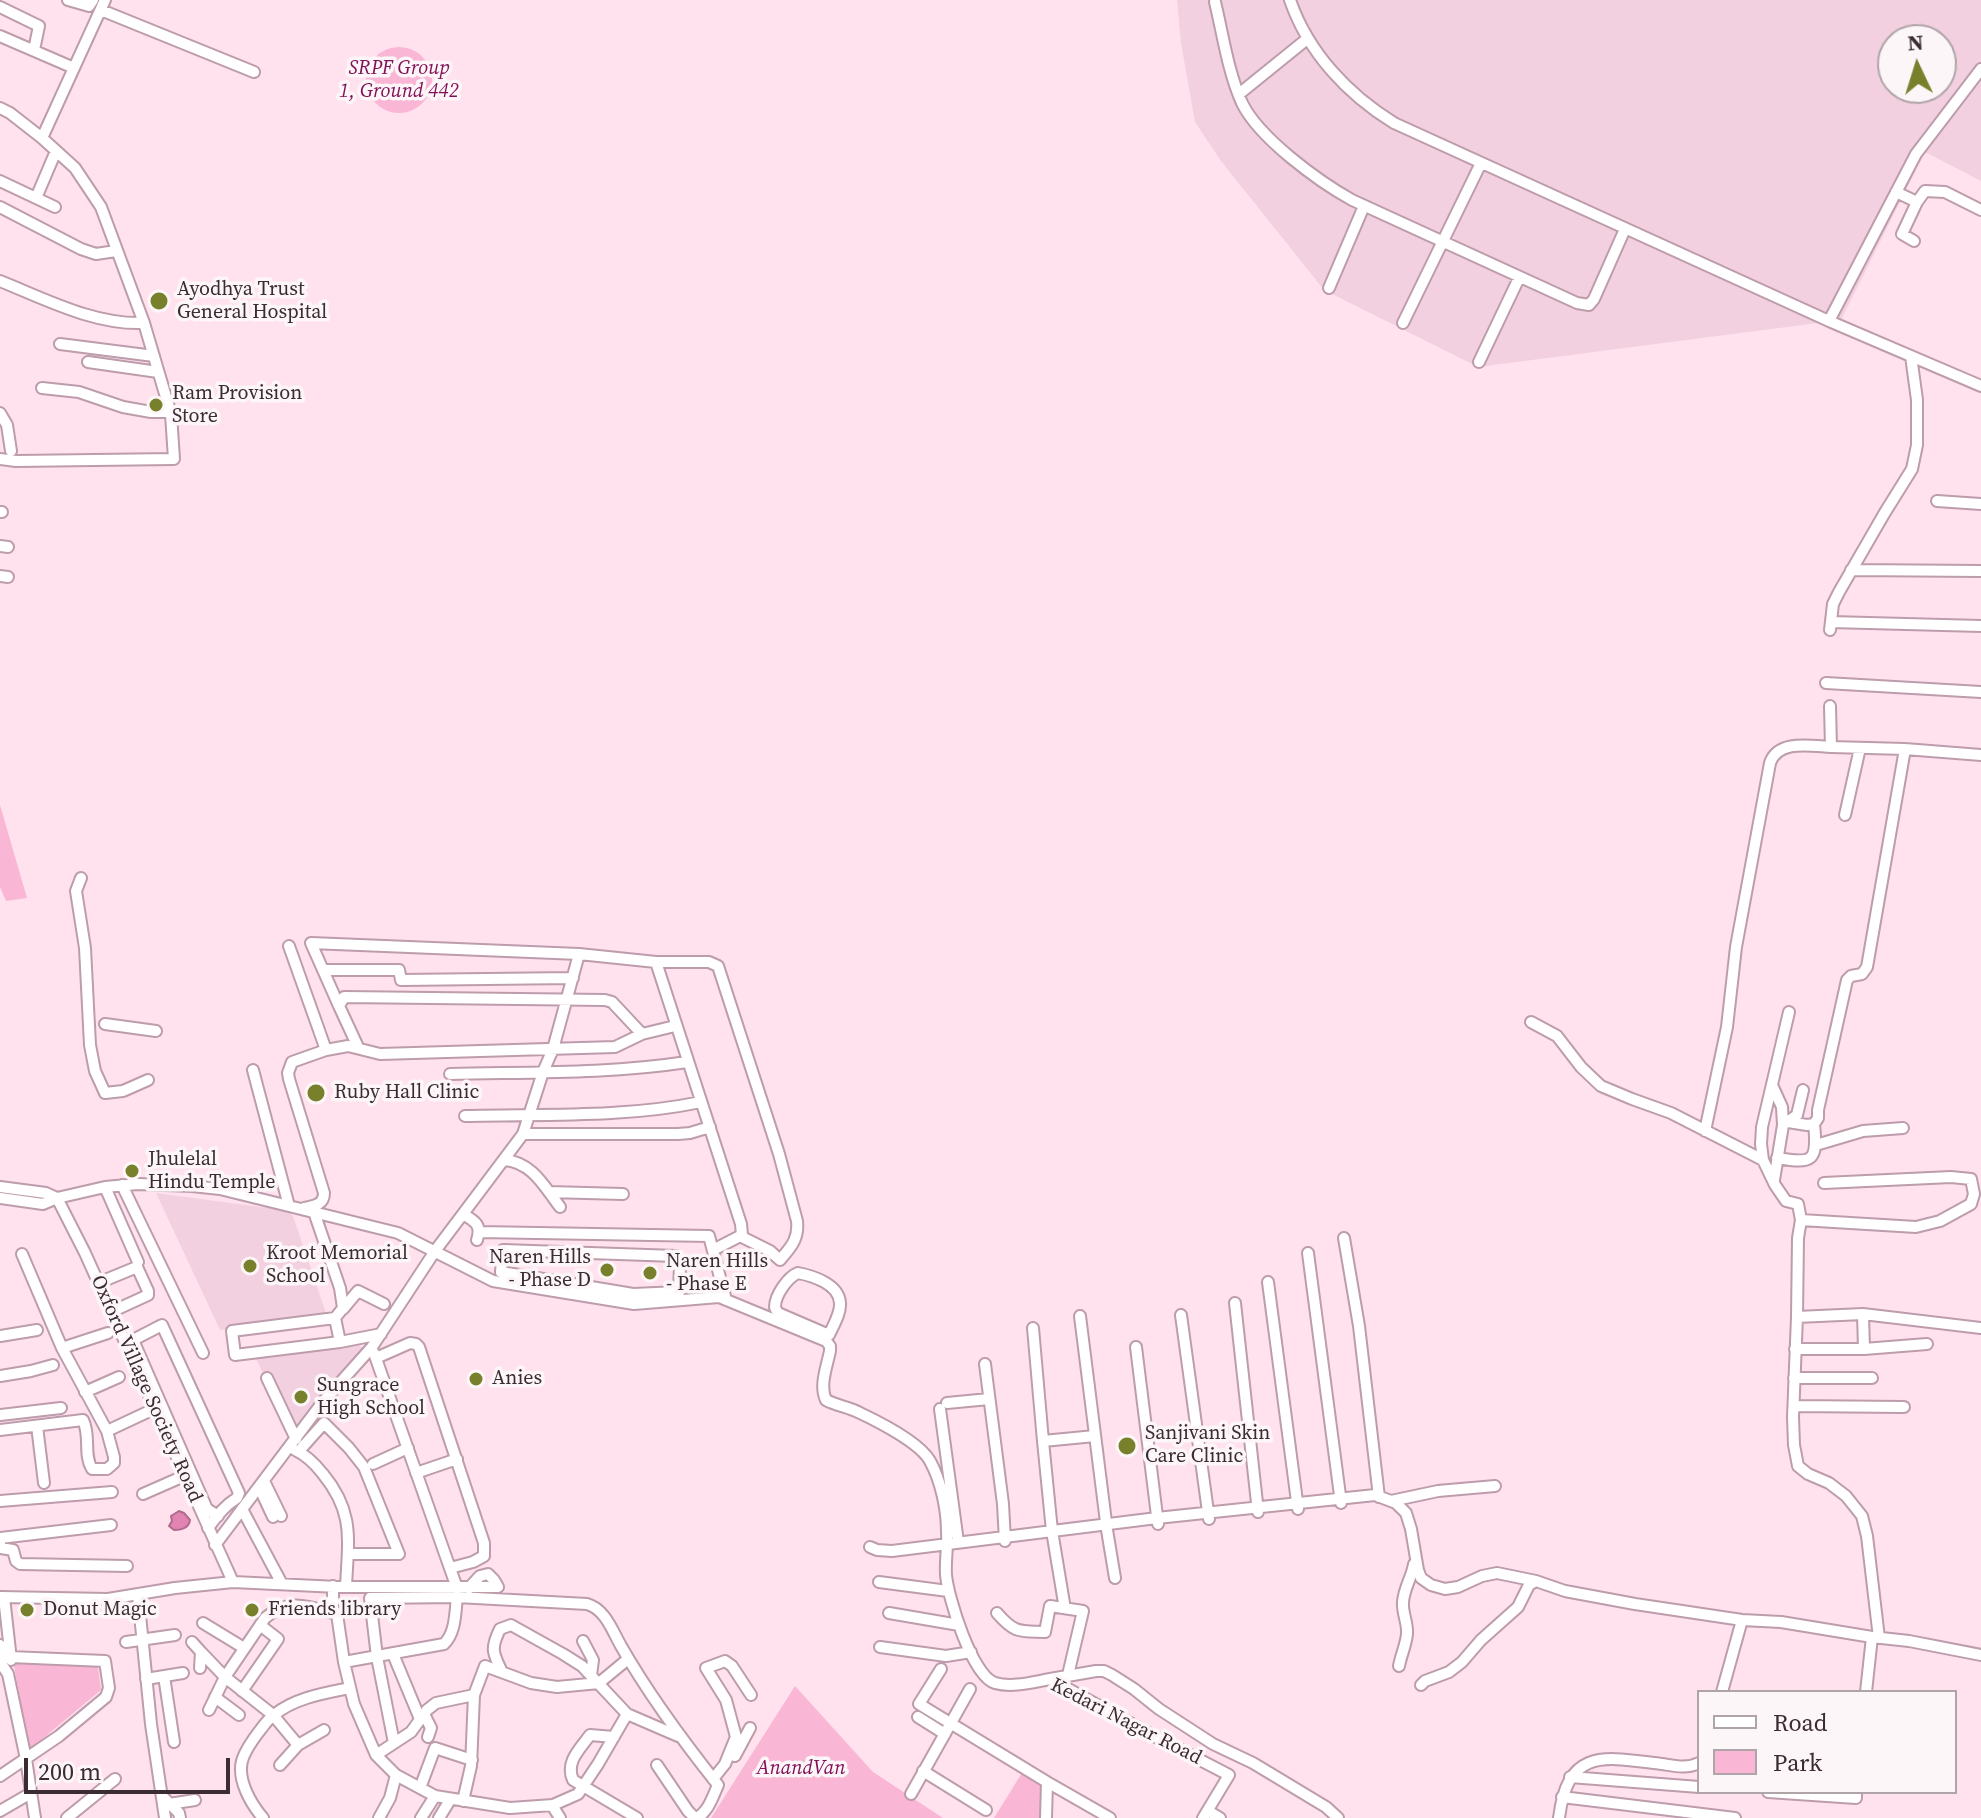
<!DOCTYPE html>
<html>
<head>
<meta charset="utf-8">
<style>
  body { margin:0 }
  #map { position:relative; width:1981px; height:1818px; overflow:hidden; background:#ffe2ee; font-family:"Source Serif 4",serif }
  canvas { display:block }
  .legend { position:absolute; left:1697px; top:1690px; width:260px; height:104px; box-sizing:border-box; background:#fdf6f9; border:2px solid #afa5a9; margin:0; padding:10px 14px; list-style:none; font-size:24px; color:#3a2c32 }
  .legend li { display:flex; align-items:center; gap:16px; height:40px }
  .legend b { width:40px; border:2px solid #afa5a9 }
  .north { position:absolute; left:1877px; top:24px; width:80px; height:80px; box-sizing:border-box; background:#fdf6f9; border:2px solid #afa5a9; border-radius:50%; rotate:356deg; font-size:22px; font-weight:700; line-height:32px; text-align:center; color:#3a2c32 }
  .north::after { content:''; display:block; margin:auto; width:28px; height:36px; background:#78802c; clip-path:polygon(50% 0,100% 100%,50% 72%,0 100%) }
  .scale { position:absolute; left:24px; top:1758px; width:206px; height:36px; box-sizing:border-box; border:4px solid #3a2c32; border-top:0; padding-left:10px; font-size:24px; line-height:28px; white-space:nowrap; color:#3a2c32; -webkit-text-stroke:6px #fdf6f9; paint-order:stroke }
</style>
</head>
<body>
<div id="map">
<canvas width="1981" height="1818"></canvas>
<ul class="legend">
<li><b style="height:10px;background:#fff"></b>Road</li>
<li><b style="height:22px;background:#f9b6d5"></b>Park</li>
</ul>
<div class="north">N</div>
<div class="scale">200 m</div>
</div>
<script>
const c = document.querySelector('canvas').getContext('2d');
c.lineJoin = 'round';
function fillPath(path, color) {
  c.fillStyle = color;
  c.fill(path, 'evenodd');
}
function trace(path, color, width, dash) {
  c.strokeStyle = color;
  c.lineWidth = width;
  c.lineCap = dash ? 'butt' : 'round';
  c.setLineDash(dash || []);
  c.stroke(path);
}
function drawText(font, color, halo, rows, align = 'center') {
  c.font = font + ' "Source Serif 4",serif';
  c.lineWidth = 7;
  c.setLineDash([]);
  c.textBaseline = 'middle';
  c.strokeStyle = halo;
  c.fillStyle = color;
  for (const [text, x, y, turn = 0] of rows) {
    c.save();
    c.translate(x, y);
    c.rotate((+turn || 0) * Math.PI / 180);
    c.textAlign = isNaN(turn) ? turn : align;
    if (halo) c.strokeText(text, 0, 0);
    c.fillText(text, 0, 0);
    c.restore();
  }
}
fillPath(new Path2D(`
  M1177,0H1981V181L1925,152L1841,320L1478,367L1324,290L1221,161L1195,122L1181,43ZM1893,40H1941V88H1893Z
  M156,1193L283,1210L289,1212L293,1216L327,1316L220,1330Z
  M359,1345L365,1349L295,1437L255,1357Z`), '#f2d0df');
fillPath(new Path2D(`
  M366 80a33 33 0 1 1 66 0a33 33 0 1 1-66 0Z
  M0,805L27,898L6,901L0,887Z
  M13,1660L98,1667L101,1690L29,1750Z
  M795,1686L873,1772L943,1818H711Z
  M1025,1768L1047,1782L1045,1818H994Z`), '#f9b6d5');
const water = new Path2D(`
  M179,1511L184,1513L190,1520C189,1528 181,1530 174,1530L169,1526L172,1521L171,1516Z`);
fillPath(water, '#e284b2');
trace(water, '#b06a8c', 2);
const minor = new Path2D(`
  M68,0L89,6L93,0
  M1290,0C1308,52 1347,94 1394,123L1829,321L1981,386
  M1215,2C1223,35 1228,72 1242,103C1259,138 1318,181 1352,200L1577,303L1589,305L1594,299L1625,229
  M0,7L39,26L34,50
  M101,10L254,72
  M0,36L74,68
  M1239,94L1307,39
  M0,108L10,113L42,138L75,168L101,207L144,323L171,414L174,459L16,461L0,459
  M42,138L105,0
  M0,181L55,207
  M1896,192L1917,202
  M36,198L56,151
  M0,207L81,249L96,254L116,251
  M1914,241L1902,234L1917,202L1925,191L1945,192L1981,210
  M0,281C45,299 94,325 144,323
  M1329,288L1364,206
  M1829,321L1916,154L1981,69
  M1403,323L1481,163
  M60,344L154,356
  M88,362L158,372
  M1479,362L1519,278
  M42,388L79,392L123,407L151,412H170
  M0,413L7,425L11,451
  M1937,501L1981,504
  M0,512H2
  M0,546L8,547
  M1851,570L1981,571
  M0,576L8,577
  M1831,622L1981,626
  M1830,630L1833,604L1839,592L1884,514L1912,469L1917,445V400L1911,356
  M1826,683L1981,692
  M1831,747L1905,749L1981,755
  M1845,815L1860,748
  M81,878L76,891L85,948L90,1045L95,1071L105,1093L123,1091L148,1080
  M289,946L326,1050
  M323,970H399L401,980L573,978
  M339,1006L311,943L579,954
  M1789,1012L1762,1127L1761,1144L1763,1160L1775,1185L1786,1201L1798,1204L1801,1220L1798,1238L1797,1317L1793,1417L1794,1445L1798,1466L1808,1474L1829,1483L1846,1496L1862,1516L1867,1536L1879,1638
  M1531,1022L1557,1036L1581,1067L1601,1086L1632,1099L1671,1113L1763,1160
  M105,1024L156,1031
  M358,1047L339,1006L344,997L605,1000L612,1002L642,1034
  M253,1070L289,1206
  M450,1074C529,1072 609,1074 687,1062
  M1772,1085L1782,1107L1783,1125
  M465,1116C544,1114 624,1118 701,1102
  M1788,1122L1807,1125L1814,1124L1818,1118V1110L1847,980L1851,976L1862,974L1867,967L1905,749
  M1705,1131L1727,1027L1736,947L1770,763C1778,739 1811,746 1831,747L1830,706
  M523,1134H678L690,1133L710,1127
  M1816,1145L1863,1131L1903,1128
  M1777,1158C1813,1164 1818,1162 1814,1124
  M504,1160C532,1162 544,1186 560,1207
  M1774,1180L1783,1125L1797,1115L1803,1090
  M122,1185L203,1353
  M0,1187L46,1193L57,1198
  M105,1187L138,1262
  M549,1192L623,1194
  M0,1198L43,1204L57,1198L105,1187L138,1184L192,1186L220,1189L398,1233L493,1281L634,1304L719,1297L826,1341L830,1346V1351C827,1366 819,1386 826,1400C837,1406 849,1407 860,1413C879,1422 920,1443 930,1461C941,1481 947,1509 947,1532C948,1546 945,1560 946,1575C948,1597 972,1676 995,1683C1012,1688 1033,1682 1050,1679L1148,1733L1229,1775L1203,1818
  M57,1198L85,1253L233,1582
  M304,1208C314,1206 324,1205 324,1193L289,1079L288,1073L292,1062L326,1050L348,1046L380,1054L615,1047L642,1034L675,1026
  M314,1212L340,1288L343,1308L335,1318L232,1331L235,1355L340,1342L381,1334
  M463,1214C475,1221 482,1225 477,1240
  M1801,1220L1916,1227L1940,1221L1971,1204L1974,1194L1971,1179L1951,1177L1824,1183
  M480,1232L709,1236L726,1300
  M1344,1238L1359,1326L1379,1497
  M503,1250L676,1256L680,1264L679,1292L633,1294L501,1272Z
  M713,1250L742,1235L741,1224L656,962H709L718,966L779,1154L797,1221C799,1239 791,1247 780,1260L770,1251L740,1236
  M1308,1253L1341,1503
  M22,1254L62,1348
  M798,1273C813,1276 839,1284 840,1303C841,1313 833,1326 829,1335L778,1313C777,1311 775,1309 775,1307C775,1295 788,1277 798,1273Z
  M1268,1282L1298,1509
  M98,1283L137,1267L148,1291V1295L111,1312
  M1235,1303L1258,1512
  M343,1309L358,1291L384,1304
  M1181,1315L1209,1519
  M1080,1316L1107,1530L1115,1578
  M1797,1317L1863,1314L1981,1328
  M335,1318L340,1342
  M1033,1328L1043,1441L1095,1436
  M0,1336L37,1330
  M1136,1347L1158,1524
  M1795,1349H1864L1863,1314
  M1864,1349L1927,1344
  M374,1353L457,1588
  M376,1358L410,1343L416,1344L419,1347L484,1543V1556L473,1562L450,1568
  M985,1364L1003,1504L1005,1541
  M0,1376L31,1371L53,1365
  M267,1378L296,1439
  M1794,1378H1872
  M85,1392L119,1377
  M947,1403L989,1399
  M1794,1406L1904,1407
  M940,1409L958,1542
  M0,1415L61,1408
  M37,1426L44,1483
  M0,1430L83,1420C91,1436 83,1454 92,1469H107L114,1463V1457L107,1431L62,1348L108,1333
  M107,1431L154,1409
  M1043,1441L1052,1531L1064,1603
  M295,1450C306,1455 316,1465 323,1474C355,1513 348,1540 346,1587
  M299,1451L324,1423L349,1448L364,1467L399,1554H348
  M373,1464L408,1448
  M416,1473L457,1459
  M264,1481L281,1516
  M259,1487L273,1517
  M143,1494L184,1476
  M0,1501L112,1492
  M1391,1501L1438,1491L1495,1486
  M242,1509L282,1584
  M208,1528C217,1516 224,1506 237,1498L239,1493L162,1325L133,1340L207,1509L218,1516
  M0,1538V1548L13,1550L16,1561L20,1564L127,1566
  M0,1538L111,1525
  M215,1545L322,1403L372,1347L435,1251L523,1134L543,1072L553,1049L579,954L656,962
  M870,1547L877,1550L892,1551L1157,1518L1375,1495L1396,1503L1406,1513L1411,1529L1418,1570L1421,1578L1431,1585L1445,1589L1458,1587L1482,1576L1497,1573L1536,1581L1565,1591L1635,1604L1742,1620L1781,1622L1872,1637L1909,1641L1981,1655
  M879,1582L948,1591
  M333,1586V1609L337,1614L344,1662L354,1704L376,1755L396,1775L435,1796L510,1808L553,1805L578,1794L598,1764L627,1714L678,1736
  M469,1588L480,1576L488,1574L494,1580L498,1587
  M138,1595L151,1724L165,1818
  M0,1597L108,1599L175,1588L233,1582L338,1587H498
  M4,1597L11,1660
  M889,1613L959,1625
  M997,1613C1015,1634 1020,1631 1045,1632L1050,1606L1083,1611L1068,1675
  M203,1623L244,1648
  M583,1641L593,1660L591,1675
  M126,1642L175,1635
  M192,1642L201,1652L200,1668
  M0,1645L2,1665L8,1674L26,1759L35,1818
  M880,1647L946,1656L971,1652
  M201,1652L225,1677L273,1715L298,1745
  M393,1654L420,1719
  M344,1662L444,1644C456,1632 455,1613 457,1597
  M1399,1666C1401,1655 1406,1645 1407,1634C1408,1623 1402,1613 1403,1602C1404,1588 1412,1577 1414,1564
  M941,1669L919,1704L1047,1782L1046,1818
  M502,1672C493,1653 490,1649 500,1629L511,1625L563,1654L582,1666L627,1714
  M164,1676L174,1742
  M146,1679L183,1673
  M1050,1679L1096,1671H1104L1112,1675L1134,1689L1159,1709L1213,1744L1253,1763L1326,1807L1338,1818
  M1421,1685L1425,1681L1449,1672L1462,1662L1481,1640L1518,1607L1529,1585L1536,1581
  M242,1691L278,1639L260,1625
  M1722,1692L1742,1620
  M1866,1692L1872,1637
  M215,1697L239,1715
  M209,1710L225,1677L265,1618C289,1597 310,1607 337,1614
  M424,1714L431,1728L428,1737
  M918,1717L945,1734
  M614,1737L590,1735C580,1749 565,1762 573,1780L637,1818
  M394,1743L377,1657L370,1598L457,1597L587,1604C605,1609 612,1630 621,1646C649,1695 683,1741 718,1785C713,1796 708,1813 696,1818
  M376,1755L411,1732L427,1710L436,1703L474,1695L485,1666L531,1683L557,1687L599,1683L628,1659
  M735,1756L750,1728
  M280,1765L298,1745L324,1730
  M657,1765L688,1811L695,1818
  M923,1771L986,1810
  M0,1776L59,1736L106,1697L109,1688L105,1661L10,1657
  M1570,1777L1699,1787
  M713,1779L725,1764L736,1737L726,1700L706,1668L725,1661L732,1666L751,1695
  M1047,1782L1110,1818
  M420,1788L435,1748L472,1760
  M1768,1792L1856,1798V1792
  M911,1794L970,1689
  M162,1796L179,1813L180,1818
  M1562,1797L1735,1818
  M463,1801L471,1766L474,1695
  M169,1804L195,1800
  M552,1805L560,1818
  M0,1811L31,1793
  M1208,1811L1220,1818
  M67,1818L115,1779
  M263,1818C251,1804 237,1780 242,1761C245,1750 254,1738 261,1729C265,1724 269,1718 274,1715C294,1698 325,1693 350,1688
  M379,1818L390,1798L396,1775
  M421,1818L435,1796
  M439,1818L450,1800
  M1559,1818C1568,1747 1604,1757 1662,1764C1675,1766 1687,1769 1699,1763`);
trace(minor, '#bd9cab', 14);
trace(minor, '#fff', 10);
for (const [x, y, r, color] of [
  [159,301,10,"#78802c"],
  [156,405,8,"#78802c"],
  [316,1093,10,"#78802c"],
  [132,1171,8,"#78802c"],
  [250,1266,8,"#78802c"],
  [607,1270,8,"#78802c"],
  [650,1273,8,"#78802c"],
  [476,1379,8,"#78802c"],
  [301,1397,8,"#78802c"],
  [1127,1446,10,"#78802c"],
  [27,1610,8,"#78802c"],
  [252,1610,8,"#78802c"]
]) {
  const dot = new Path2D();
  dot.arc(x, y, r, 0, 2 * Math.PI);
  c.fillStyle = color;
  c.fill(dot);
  trace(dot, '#fdf6f9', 3);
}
drawText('italic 20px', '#831157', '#fdf6f9', [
  ["SRPF Group",399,69],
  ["1, Ground 442",399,92],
  ["AnandVan",801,1769]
]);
drawText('20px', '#3a2c32', '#fdf6f9', [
  ["Ayodhya Trust",177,290],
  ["General Hospital",177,313],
  ["Ram Provision",172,394],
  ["Store",172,417],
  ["Ruby Hall Clinic",334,1093],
  ["Jhulelal",148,1160],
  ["Hindu Temple",148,1183],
  ["Kroot Memorial",266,1254],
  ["School",266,1277],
  ["Naren Hills",591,1258,"right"],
  ["- Phase D",591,1281,"right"],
  ["Naren Hills",666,1262],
  ["- Phase E",666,1285],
  ["Anies",492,1379],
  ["Sungrace",317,1386],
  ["High School",317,1409],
  ["Sanjivani Skin",1145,1434],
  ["Care Clinic",1145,1457],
  ["Donut Magic",43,1610],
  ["Friends library",268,1610]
], 'left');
drawText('20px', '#3a2c32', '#fdf6f9', [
  ["Oxford Village Society Road",146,1389,66],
  ["Kedari Nagar Road",1126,1722,27]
]);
</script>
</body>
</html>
